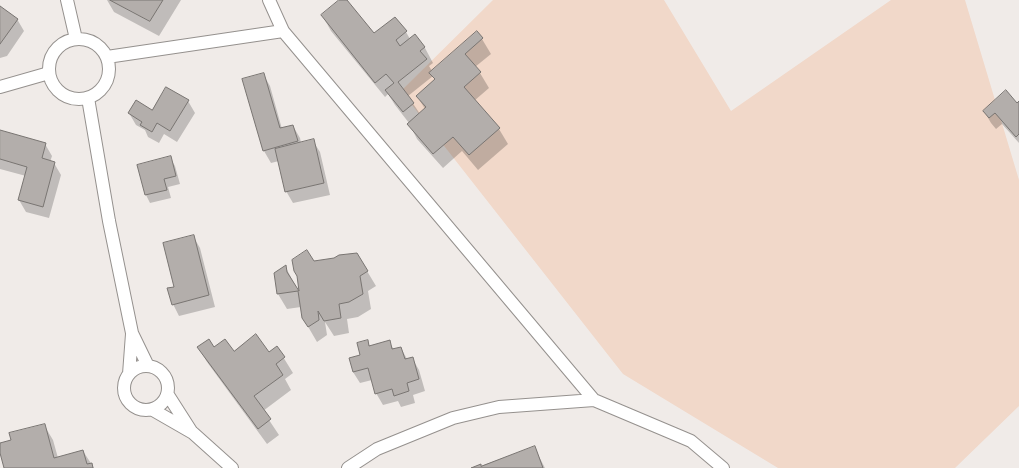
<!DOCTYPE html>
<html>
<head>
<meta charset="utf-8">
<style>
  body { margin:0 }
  canvas { display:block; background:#f0ebe8 }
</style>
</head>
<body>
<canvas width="1019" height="468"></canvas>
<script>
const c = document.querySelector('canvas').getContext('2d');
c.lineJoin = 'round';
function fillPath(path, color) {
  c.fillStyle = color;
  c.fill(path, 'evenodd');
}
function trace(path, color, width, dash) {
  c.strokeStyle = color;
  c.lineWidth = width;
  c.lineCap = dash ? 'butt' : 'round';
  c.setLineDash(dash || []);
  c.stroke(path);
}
fillPath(new Path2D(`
  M493,0H664L731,111L891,0H965L1019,180V406L955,468H778L623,374L401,91Z`), '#f1d8c9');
fillPath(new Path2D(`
  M107,0H181L159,36L114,12Z
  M341,0H346L374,34L406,32L410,39L415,36L425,48L433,63L429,66L432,71L482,39L491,54L475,67L480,73L489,88L474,101L499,129L508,144L478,170L462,151L443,168L417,139L409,123L395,105L388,94L385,97L331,31L322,15ZM433,76L435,80L417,96L425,109L420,114L408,96Z
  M0,8L17,19L24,31L7,56L0,58Z
  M263,74L270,86L282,129L293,126L300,138L301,143L313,141L320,152L330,195L293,203L286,191L279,161L271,163L264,151L243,80Z
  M188,101L195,113L177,142L164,134L159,143L148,137L145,130L136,125L129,113L153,111Z
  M1019,102V143L1002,124L996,129L991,123L984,111L1017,104Z
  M0,131L45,144L52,156L50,162L54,163L61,175L49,218L26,212L19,200L26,176L0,169Z
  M170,158L175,166L180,184L168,187L171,198L150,203L146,195L138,166Z
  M193,236L200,248L215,307L179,316L173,304L175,287Z
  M314,262L367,271L376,286L368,291L371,309L358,317L347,319L349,333L334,336L325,322L327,335L317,342L303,318L301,307L287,309L278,294L285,266L301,296Z
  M367,341L370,346L389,341L394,350L401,348L407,359L412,358L419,370L425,391L413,395L415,403L401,407L398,401L383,405L376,393L372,380L360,383L353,372Z
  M198,347L214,348L234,352L269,353L277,347L293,373L285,379L291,390L263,411L279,435L267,444L207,362Z
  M44,425L53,440L58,458L83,451L94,468H5L0,450V444L12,441Z
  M534,447L545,468H474L481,467Z`), '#0003');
const building = new Path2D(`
  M110,0H163L150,21Z
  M339,0H347L374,33L395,17L407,31L396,40L400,46L415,34L425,47L420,51L427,59L398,82L414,103L403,112L385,90L394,83L386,74L375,83L321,15Z
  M0,6L18,19L0,44Z
  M477,31L483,38L465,54L481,72L464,87L500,128L469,155L453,137L433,154L407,124L426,107L416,96L435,79L429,73Z
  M264,73L280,128L293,125L298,141L263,151L242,79Z
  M166,87L189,100L170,131L157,123L152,132L140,125L142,122L128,113L136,100L152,110Z
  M1006,90L1017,103L1019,101V134L1016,137L995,113L989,118L983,111Z
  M0,130L46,143L42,158L55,162L43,207L18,200L27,167L0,159Z
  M314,139L324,183L285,192L275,149Z
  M171,156L176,176L164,179L167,190L145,195L137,165Z
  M194,235L209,295L172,305L167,288L174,287L163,243Z
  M307,250L314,261L334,258L339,255L357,253L368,271L360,276L363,294L349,302L339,304L341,318L324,321L318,311L319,320L308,327L302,318L298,291L277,294L274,273L286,265L287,272L299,291L297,276L294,271L292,260Z
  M256,334L269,352L277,346L285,357L276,364L283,375L254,396L271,419L258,429L197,347L209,339L214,347L225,339L234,351Z
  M368,340L369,346L390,340L392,349L401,347L405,359L413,357L419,379L407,383L409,391L394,396L392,389L375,394L368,368L353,372L349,358L360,355L357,343Z
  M45,424L54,458L83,450L87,464L92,463L93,468H4L0,453V443L11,440L9,433Z
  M535,446L543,468H471L481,464V466Z`);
fillPath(building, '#b3aeab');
trace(building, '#797572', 1);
const street = new Path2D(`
  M67,0L76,39
  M283,31L594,400
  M49 69a30 30 0 1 1 60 0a30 30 0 1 1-60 0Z
  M107,57L283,31L269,0
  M0,87L49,73
  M88,98L109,221L132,333L148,366
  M124 388a22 22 0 1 1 44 0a22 22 0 1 1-44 0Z
  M129,374L132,334
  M168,395L191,431
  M153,410L193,433L232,468
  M348,468L377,449L453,418L499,407L594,400L691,441L723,468`);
trace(street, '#95918e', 14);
trace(street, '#fff', 12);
</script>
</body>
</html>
